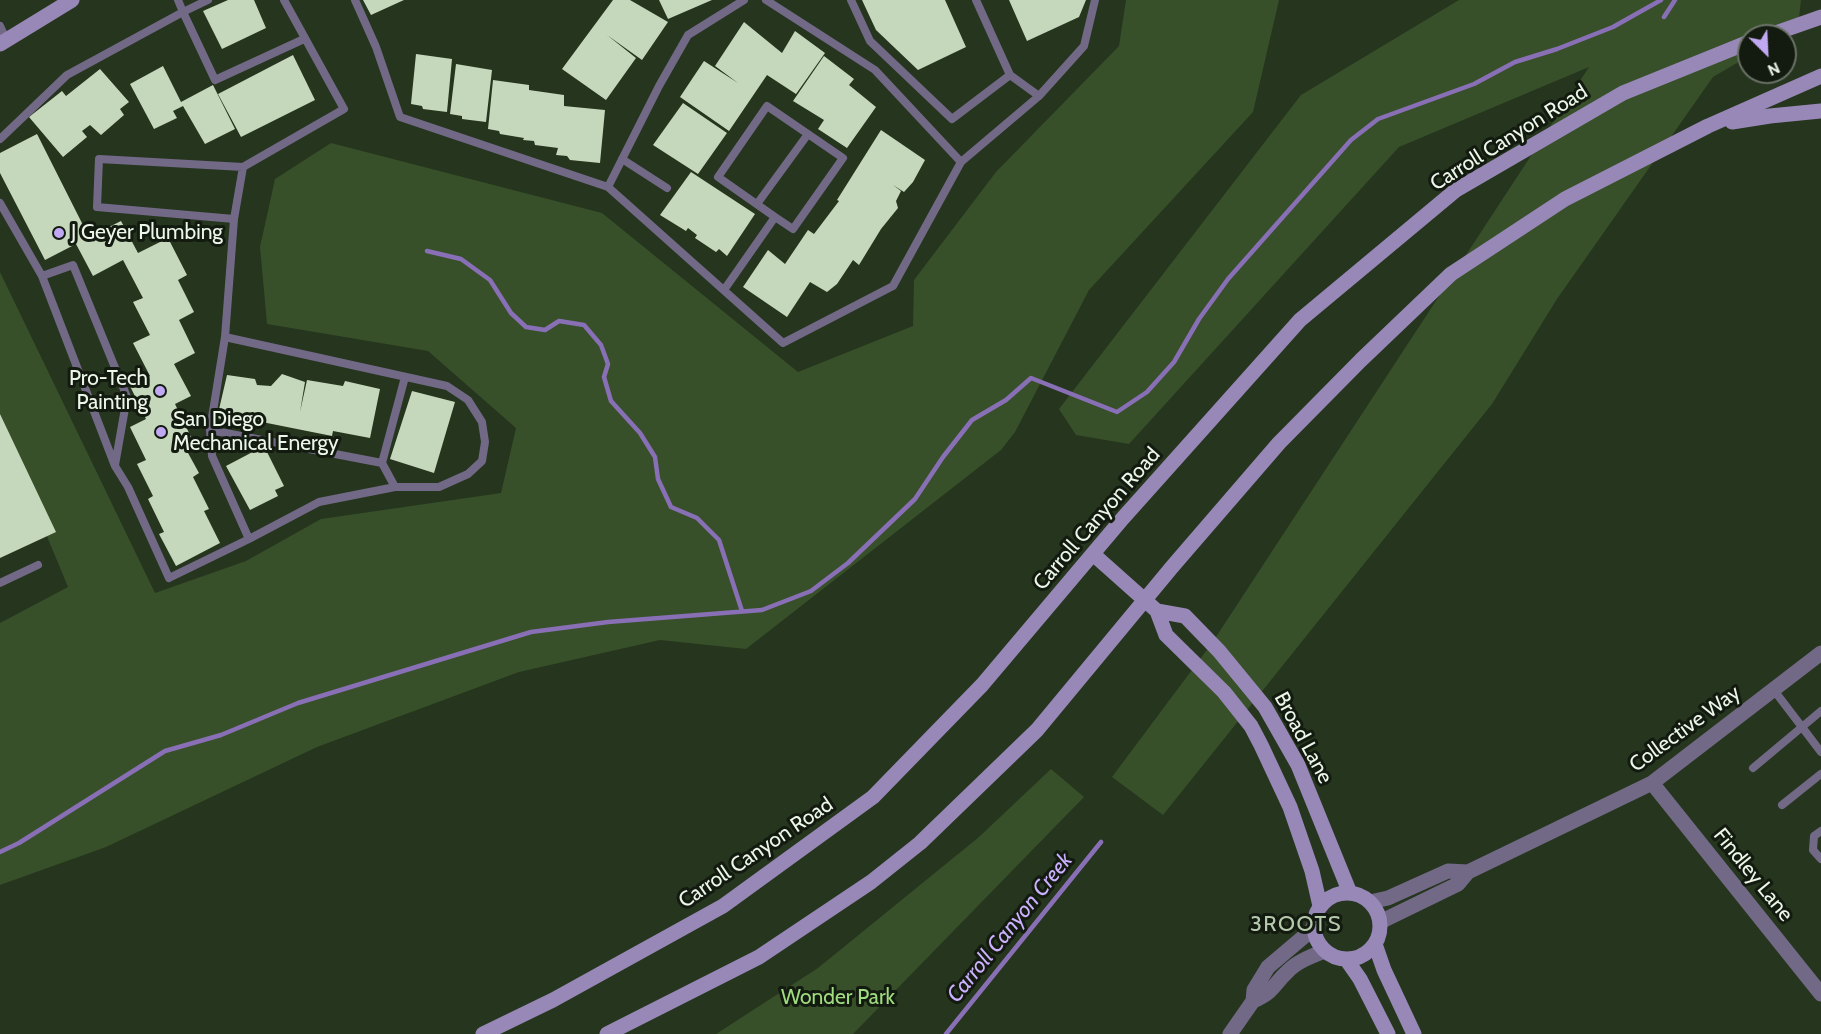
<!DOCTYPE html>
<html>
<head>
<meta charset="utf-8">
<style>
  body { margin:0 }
  #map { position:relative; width:1821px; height:1034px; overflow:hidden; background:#26351e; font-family:Cabin,sans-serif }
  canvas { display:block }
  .north { position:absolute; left:1737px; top:24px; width:60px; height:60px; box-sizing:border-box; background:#131a10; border:2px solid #6a7267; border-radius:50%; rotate:156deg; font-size:16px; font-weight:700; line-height:24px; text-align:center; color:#edf7e9 }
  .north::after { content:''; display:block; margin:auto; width:21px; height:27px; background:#c1a8f3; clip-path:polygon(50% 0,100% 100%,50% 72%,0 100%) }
</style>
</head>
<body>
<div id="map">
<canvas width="1821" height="1034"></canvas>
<div class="north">N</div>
</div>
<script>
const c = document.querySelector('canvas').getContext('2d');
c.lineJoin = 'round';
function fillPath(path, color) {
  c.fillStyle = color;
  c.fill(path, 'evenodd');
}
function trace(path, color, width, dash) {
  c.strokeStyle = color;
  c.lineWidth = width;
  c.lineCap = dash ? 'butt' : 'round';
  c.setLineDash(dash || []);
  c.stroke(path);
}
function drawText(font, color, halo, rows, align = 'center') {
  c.font = font + ' Cabin,sans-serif';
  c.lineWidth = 6;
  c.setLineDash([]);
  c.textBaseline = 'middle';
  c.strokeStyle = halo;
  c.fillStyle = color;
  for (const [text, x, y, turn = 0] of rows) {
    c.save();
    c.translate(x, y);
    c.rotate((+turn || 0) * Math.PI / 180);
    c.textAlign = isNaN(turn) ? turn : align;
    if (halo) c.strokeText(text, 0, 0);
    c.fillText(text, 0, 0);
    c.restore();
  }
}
fillPath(new Path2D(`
  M1126,0H1279L1253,112L1089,290L1015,432L1001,450L746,649L660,640L519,672L317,747L106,847L0,885V623L68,587L0,423V272L155,593L246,561L321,519L501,493L516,428L428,351L267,324L260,247L275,179L331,143L602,213L798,372L913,326L914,280L996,172L1119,46Z
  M1459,0H1801L1798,27L1783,36H1749V56L1713,77L1557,299L1492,404L1163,815L1112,777L1212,643L1589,67L1399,147L1129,444L1076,435L1059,409L1301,95Z
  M1051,769L1084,797L853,1034H716L818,968L979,837Z`), '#375029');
trace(new Path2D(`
  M1664,17L1675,0
  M427,251L461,259L490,280L511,313L526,327L545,330L559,321L584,325L601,345L608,364L604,377L611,401L640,433L655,457L658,479L671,507L697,518L719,540L742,611
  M0,852L19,843L165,751L221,735L298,703L531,632L608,622L762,610L811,591L848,563L915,499L943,457L972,420L1006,400L1031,378L1117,412L1147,392L1174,362L1199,319L1228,279L1351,140L1378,119L1474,84L1515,62L1557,49L1613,27L1661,0
  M946,1034L1101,842`), '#8970b6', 4.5);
fillPath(new Path2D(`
  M228,0H254L266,28L222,49L203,11Z
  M363,0H404L371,15Z
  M613,0H630L668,22L642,60L607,35L636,58L606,100L562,69Z
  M659,0H712L668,19Z
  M862,0H945L966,47L918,70L876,30Z
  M1009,0H1086L1079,17L1027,41Z
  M744,22L782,53L795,31L825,53L796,94L767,75L729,131L680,97L704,61L738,83L715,66Z
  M416,54L452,59L447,112L423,109L422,106L411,104Z
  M293,55L315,100L241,137L218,94Z
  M824,56L854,79L849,85L876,107L847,148L818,129L824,120L793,101Z
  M456,64L492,70L486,122L462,119V116L450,114Z
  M163,66L181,102L213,85L235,129L205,144L183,106L173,111L177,118L154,129L130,84Z
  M100,69L129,102L120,109L124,115L101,135L90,125L82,131L87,137L63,157L29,117L62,91L66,96Z
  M493,80L529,85V90L564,95V106L605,110L600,163L570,160L567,156L556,155L558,148L535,145L534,141L523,140L524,138L500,134L499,131L488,129Z
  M683,103L727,133L698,174L653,145Z
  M881,130L925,160L913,182L904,192L893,185L901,191L896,201L898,208L881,229L859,265L853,260L837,284L827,292L810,282L787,317L743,287L768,250L785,264L808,230L814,234L839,201L837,200Z
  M37,134L89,237L121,221L138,253L168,238L187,275L178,280L194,312L179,320L195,353L174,364L191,396L175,404L191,437L182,442L199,473L193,477L209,509L204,511L220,543L176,566L159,534L164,532L148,499L153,496L137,464L146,460L130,427L146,419L130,386L150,376L133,343L150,335L133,302L143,298L123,260L93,276L76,244L45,260L0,173V153Z
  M691,172L755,214L727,256L719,249L716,252L695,238L697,235L688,228L686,231L660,215Z
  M282,374L305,382L300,412L307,380L343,386L345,381L380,389L370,438L333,431L332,436L262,422L261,428L217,418L227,375L255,379L257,385L271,386Z
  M412,391L455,402L434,473L390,459Z
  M0,414L56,532L0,558Z
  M264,446L284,486L275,490L278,496L250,510L226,466Z`), '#c5d8bc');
trace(new Path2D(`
  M178,0L183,12L208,0
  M355,0L376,47L400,117L608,187
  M744,0L688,35L659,86L608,187L783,343L893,286L961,162
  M766,0L875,70L961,162L1039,96L1010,75L976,0
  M851,0L870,41L952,119L1010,75
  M0,26L6,39
  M1039,96L1084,46L1095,0
  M0,139L67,75L183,12L215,80L304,39
  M622,159L667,188
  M0,203L42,276L115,466L128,487L169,578L249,539L212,456L210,430L225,337L234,219L97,207L99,159L243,167L344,109L284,0
  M757,204L808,134
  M234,219L243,167
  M42,276L73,265L127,397L115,465
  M724,290L775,217L718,177L767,106L843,158L793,229L775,217
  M210,430L382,463L395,487H439L468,474L482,461L485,442L482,422L468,400L447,386L225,337
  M382,463L405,377
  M249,539L319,502L395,487
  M0,583L38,565
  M1821,711L1802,727L1821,752
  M1753,768L1802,727L1773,689
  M1782,805L1821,774
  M1821,831L1814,836L1813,850L1821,859`), '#726987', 8);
trace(new Path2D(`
  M1652,783L1821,994
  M1370,902L1388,898L1448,871L1468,872
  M1380,922L1458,884L1468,872L1652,783L1821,653
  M1253,1001C1274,992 1272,986 1288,971C1298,961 1312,956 1325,951
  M1230,1034L1253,1001L1254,990L1268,967L1314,928`), '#726987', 15);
trace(new Path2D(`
  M1767,36L1821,17
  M0,44L72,0
  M1732,122L1770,116L1821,111
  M1093,554L1157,611L1185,616L1219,651L1265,707L1298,765L1350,893
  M1157,611L1166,635L1224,692L1251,726L1261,745L1290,807L1312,871L1320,906
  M1314 926a33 33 0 1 1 66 0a33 33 0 1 1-66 0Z
  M1375,944L1384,970L1414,1034
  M1346,959L1360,979L1388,1034
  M483,1034L553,1000L723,906L873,797L982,685L1123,518L1300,320L1456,190L1623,93L1749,42
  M607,1034L759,957L871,882L920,843L1037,730L1172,567L1279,443L1361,360L1451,274L1565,199L1708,126L1821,76`), '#9888b8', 15);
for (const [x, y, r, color] of [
  [59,233,6,"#c1a8f3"],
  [160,391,6,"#c1a8f3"],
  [161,432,6,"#c1a8f3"]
]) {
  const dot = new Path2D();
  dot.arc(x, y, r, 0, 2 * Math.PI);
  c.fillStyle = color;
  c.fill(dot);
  trace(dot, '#131a10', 2);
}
drawText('21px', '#edf7e9', '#131a10', [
  ["Carroll Canyon Road",1509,138,-32],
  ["Carroll Canyon Road",1097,519,-49],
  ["Collective Way",1685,729,-36],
  ["Broad Lane",1303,738,62],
  ["Carroll Canyon Road",756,853,-34],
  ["Findley Lane",1753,875,51]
]);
drawText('21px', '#edf7e9', '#131a10', [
  ["J Geyer Plumbing",71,233],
  ["Pro-Tech",148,379,"right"],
  ["Painting",148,403,"right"],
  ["San Diego",173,420],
  ["Mechanical Energy",173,444]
], 'left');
drawText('21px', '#a0dc7f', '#131a10', [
  ["Wonder Park",838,998]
]);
c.letterSpacing = '1.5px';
drawText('22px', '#b6c9ad', '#131a10', [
  ["3ROOTS",1296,925]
]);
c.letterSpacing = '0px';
drawText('italic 22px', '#cbb1fe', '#131a10', [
  ["Carroll Canyon Creek",1010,928,-51]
]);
</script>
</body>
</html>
